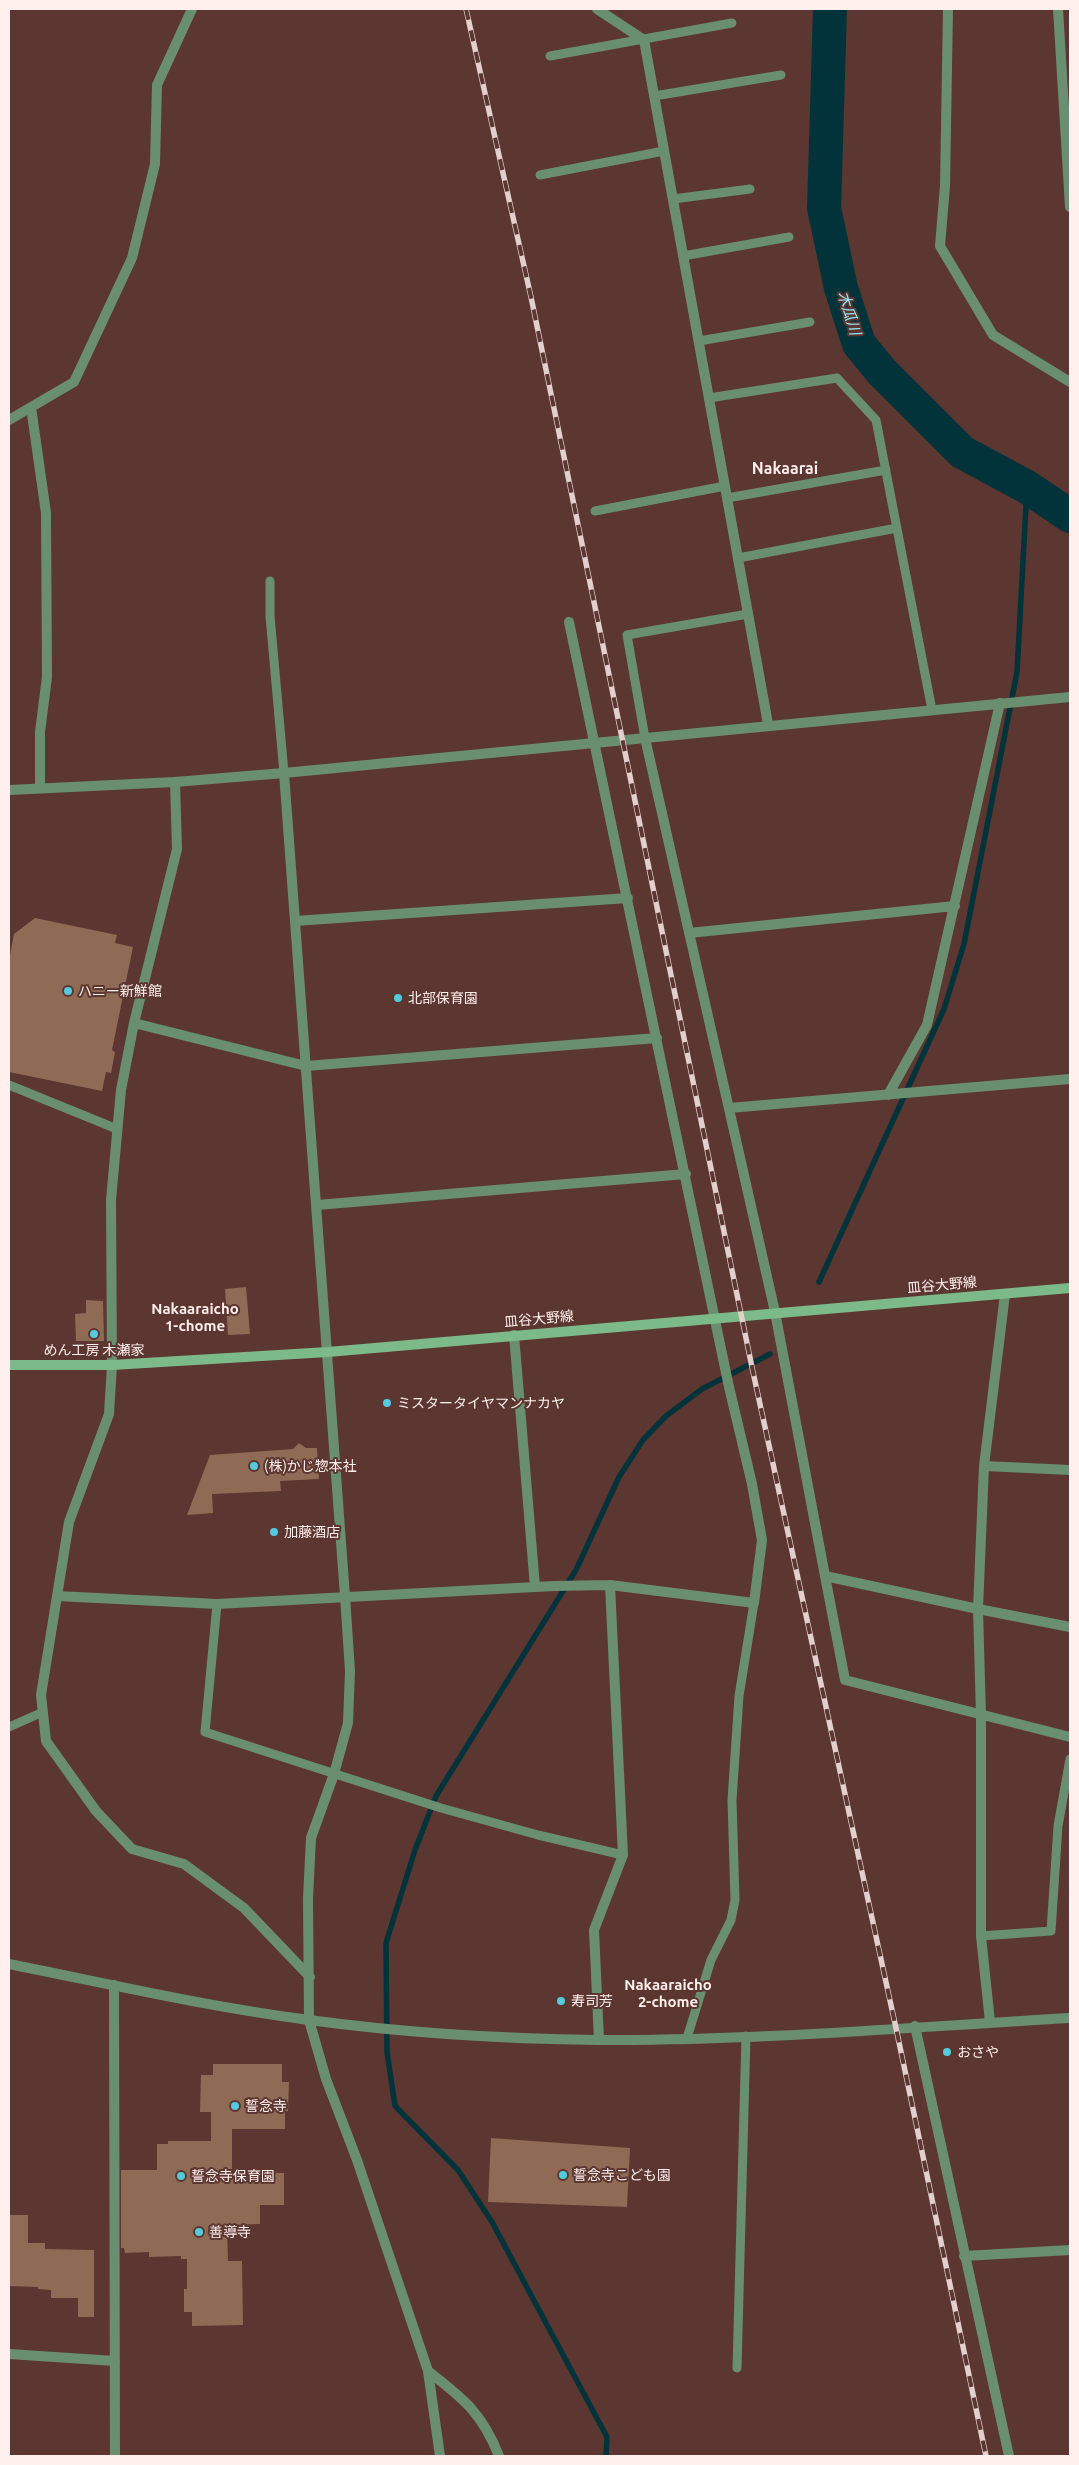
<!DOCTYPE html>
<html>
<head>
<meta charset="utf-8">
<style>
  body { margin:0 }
  #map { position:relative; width:1079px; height:2465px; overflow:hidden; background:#5c3630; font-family:Ubuntu,sans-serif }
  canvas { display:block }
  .frame { position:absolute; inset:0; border:10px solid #ffefed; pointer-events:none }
</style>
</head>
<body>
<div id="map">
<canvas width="1079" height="2465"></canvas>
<div class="frame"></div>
</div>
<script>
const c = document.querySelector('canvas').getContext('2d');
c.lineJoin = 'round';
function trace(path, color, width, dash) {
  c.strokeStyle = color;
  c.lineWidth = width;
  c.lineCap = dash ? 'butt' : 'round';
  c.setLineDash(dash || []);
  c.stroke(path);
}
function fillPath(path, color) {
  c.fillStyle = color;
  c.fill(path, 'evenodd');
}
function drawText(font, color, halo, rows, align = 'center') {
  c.font = font + ' Ubuntu,"Noto Sans JP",sans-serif';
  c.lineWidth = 4;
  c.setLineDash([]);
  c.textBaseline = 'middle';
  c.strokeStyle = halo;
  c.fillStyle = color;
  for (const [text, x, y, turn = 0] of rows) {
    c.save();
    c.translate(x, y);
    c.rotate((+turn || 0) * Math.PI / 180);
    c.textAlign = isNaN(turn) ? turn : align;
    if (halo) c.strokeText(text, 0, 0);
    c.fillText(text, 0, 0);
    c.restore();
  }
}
trace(new Path2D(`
  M819,1282L944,1009L964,944L1017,672L1027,487
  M606,2456L607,2437L492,2222L458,2170L395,2106L387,2052L386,1943L415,1850L436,1796L576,1570L619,1477L643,1440L666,1416L702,1389L770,1354`), '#03333a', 5.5);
trace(new Path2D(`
  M830,9L824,208L841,288L859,344L882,372L962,452L1027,487L1070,516`), '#03333a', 34);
fillPath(new Path2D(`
  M35,918L117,935L115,943L133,947L112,1050L115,1052L111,1073L106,1072L102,1091L9,1072V960L14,934Z
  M246,1287L250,1334L228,1335L225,1289Z
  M86,1300L103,1301L104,1341H76L75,1314L86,1313Z
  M299,1443L306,1448H317L319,1479L280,1481L281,1491L212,1494L213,1513L187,1515L210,1455L293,1449Z
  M213,2064H282V2082H289L288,2111H285V2129H232V2172L284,2173V2205H260V2224L227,2225L228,2261H242L243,2325L192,2326V2312H184V2289H187V2259H181V2256L149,2257V2252L125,2253L124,2248H121V2170H157V2144H168V2141H211V2112H200L201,2075H213Z
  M491,2138L630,2148L627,2207L488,2202Z
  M9,2215H28V2243H45V2249L94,2250V2317H78V2298H51V2290L38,2289V2287L9,2286Z`), '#8f6a55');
trace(new Path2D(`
  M550,56L732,23
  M654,96L781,75
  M540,175L664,151
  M673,199L750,189
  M683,256L789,237
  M699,341L810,322
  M709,398L837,378L876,420L932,710
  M727,498L886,470
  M595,511L725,486
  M738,558L897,528
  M270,581V616L284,773
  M645,738L627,635L748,614
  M9,1085L117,1129
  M217,1604L205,1732L441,1808L538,1835L623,1855
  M9,1727L43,1712
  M981,1936L1051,1931L1058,1826L1070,1759
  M687,2038L711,1960L731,1920L735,1900L732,1800L739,1696L754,1603
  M737,2368L746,2036`), '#698f70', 9);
trace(new Path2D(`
  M597,9L644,40L768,724
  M948,9L945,186L940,246L993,335L1070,382
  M1058,9L1070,207
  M31,407L46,513L47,677L40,732V788
  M9,420L74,382L132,258L155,164L157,85L192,9
  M645,738L775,1312L825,1576L978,1609L981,1716V1936L990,2022
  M175,782L177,849L134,1023L121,1090L111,1200L112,1365L109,1414L69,1522L41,1695L46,1741L96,1811L132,1849L184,1864L244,1908L310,1977
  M295,921L628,898
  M689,933L955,906
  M134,1023L306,1066L657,1038
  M888,1095L927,1025L1000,703
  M729,1108L1070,1079
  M317,1205L686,1174
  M1005,1294L984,1466L978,1609L1070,1627
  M514,1335L535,1587
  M984,1466L1070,1470
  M825,1576L845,1680L1070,1737
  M57,1596L217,1604L554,1586L610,1585L754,1603L762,1540L752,1484L729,1387L569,622
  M345,1596L350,1671L348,1723L334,1774L311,1838L308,1898L309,2020L326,2079L357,2160L428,2371L440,2456
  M114,1985L115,2456
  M915,2026L1009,2456
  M599,2040L594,1930L623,1855L610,1585
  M9,2354L115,2361
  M428,2371C464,2399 482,2413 499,2456`), '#698f70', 10);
trace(new Path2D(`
  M284,773L345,1596
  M9,790L175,782L284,773L1070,697
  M9,1964C109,1984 208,2007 309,2020C405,2033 503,2039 599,2040C756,2041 913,2027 1070,2018
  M964,2256L1070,2250`), '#698f70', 10);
trace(new Path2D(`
  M9,1365H112L328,1352L1070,1288`), '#7cba89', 10);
const rail = new Path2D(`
  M466,9L531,297L753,1372L896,2028L986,2456`);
trace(rail, '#e3cfcc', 5.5);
trace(rail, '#5c3630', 4, [11]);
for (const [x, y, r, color] of [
  [68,991,5,"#54cadd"],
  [398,998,5,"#54cadd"],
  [94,1334,5,"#54cadd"],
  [387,1403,5,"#54cadd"],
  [254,1466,5,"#54cadd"],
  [274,1532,5,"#54cadd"],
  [561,2001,5,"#54cadd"],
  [947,2052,5,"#54cadd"],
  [235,2106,5,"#54cadd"],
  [563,2175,5,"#54cadd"],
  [181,2176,5,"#54cadd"],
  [199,2232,5,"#54cadd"]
]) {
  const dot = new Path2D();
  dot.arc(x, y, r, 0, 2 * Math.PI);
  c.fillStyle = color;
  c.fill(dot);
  trace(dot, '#5c3630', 2);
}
drawText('14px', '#ffefed', '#5c3630', [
  ["ハニー新鮮館",78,991],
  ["北部保育園",408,998],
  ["めん工房 木瀬家",94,1350,"center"],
  ["ミスタータイヤマンナカヤ",397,1403],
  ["(株)かじ惣本社",264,1466],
  ["加藤酒店",284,1532],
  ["寿司芳",571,2001],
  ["おさや",957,2052],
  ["誓念寺",245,2106],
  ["誓念寺こども園",573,2175],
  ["誓念寺保育園",191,2176],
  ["善導寺",209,2232]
], 'left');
drawText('14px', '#ffefed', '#5c3630', [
  ["皿谷大野線",942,1285,-5],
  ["皿谷大野線",539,1319,-5]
]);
drawText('italic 15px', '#93eefe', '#5c3630', [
  ["木瓜川",849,313,73]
]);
drawText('bold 15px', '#ffefed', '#5c3630', [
  ["Nakaaraicho",195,1309],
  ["1-chome",195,1326],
  ["Nakaaraicho",668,1985],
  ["2-chome",668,2002]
]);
drawText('bold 16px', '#ffefed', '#5c3630', [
  ["Nakaarai",785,469]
]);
</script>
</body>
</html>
